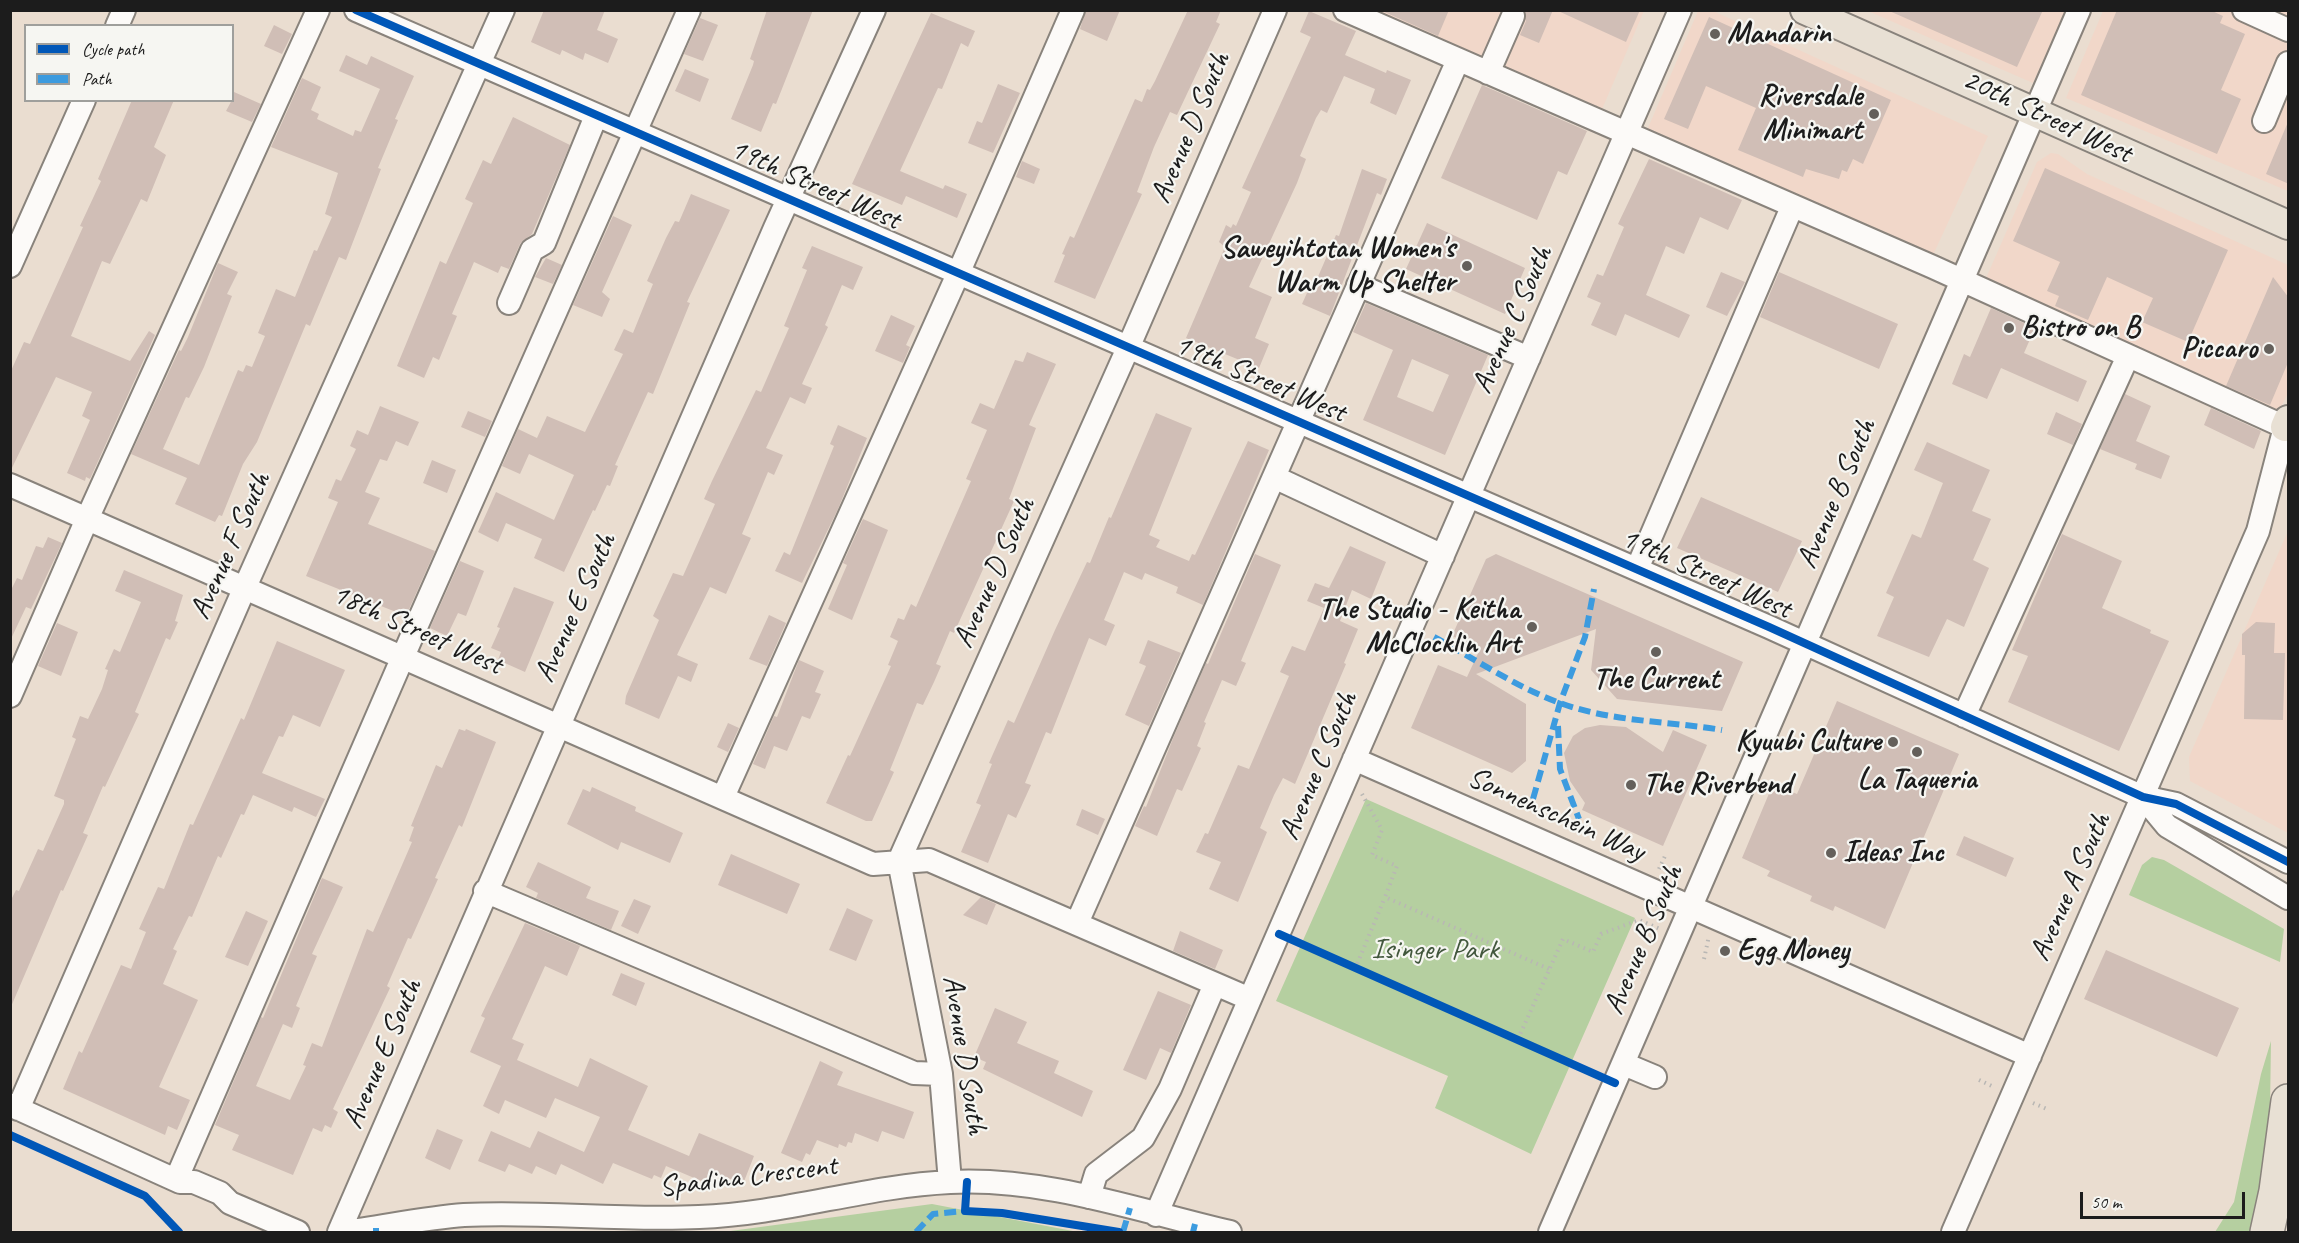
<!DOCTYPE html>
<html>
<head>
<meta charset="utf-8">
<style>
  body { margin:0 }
  #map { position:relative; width:2299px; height:1243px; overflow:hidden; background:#eaddd0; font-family:Caveat,sans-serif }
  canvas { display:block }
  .frame { position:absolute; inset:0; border:12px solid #1c1c1c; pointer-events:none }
  .legend { position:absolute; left:24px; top:24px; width:210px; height:78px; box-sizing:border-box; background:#f6f6f2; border:2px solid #9f9f9c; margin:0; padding:8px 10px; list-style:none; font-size:18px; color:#1c1c1c }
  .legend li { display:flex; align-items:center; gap:12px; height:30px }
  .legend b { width:30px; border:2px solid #9f9f9c }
  .scale { position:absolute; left:2080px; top:1192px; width:165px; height:27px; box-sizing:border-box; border:3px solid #1c1c1c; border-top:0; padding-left:8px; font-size:18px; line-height:21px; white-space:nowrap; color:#1c1c1c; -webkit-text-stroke:4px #f6f6f2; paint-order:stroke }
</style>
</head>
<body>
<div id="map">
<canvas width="2299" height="1243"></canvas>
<div class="frame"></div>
<ul class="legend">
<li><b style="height:8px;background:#0057b8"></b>Cycle path</li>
<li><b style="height:8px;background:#3c9bdf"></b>Path</li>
</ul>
<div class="scale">50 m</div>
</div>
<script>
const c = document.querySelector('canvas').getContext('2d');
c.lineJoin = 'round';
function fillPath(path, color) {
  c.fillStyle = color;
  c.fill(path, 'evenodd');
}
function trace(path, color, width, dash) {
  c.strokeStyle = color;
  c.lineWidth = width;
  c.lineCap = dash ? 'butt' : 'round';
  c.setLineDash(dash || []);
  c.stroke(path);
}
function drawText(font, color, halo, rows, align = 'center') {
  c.font = font + ' Caveat,sans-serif';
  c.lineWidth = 4.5;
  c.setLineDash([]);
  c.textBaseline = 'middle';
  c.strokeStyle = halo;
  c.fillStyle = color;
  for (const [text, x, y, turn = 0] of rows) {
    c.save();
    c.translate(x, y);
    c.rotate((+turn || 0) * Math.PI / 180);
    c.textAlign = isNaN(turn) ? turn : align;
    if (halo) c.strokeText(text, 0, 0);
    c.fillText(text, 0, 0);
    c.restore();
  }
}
fillPath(new Path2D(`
  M1711,10L1988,136L1933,255L1645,135L1698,11Z
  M1364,11H1644L1600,114Z
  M1868,11H2065L2033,83Z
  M2103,11H2288V191L2066,98Z
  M2051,153L2058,154L2087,174L2288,265V393L2277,415L1983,285L2037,162Z
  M2288,531V833L2190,781L2189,757Z`), '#f1d7c9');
fillPath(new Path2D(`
  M1366,799L1635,918L1531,1154L1435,1108L1448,1076L1276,1001Z
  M2152,857L2164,860L2284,929L2280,962L2129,895L2142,865Z
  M2271,1041L2270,1110L2253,1232H2215L2234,1202L2261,1074Z
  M932,1204L1078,1232H723Z`), '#b5cfa0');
fillPath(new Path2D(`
  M544,10H605L597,30L618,39L608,63L585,53L583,60L562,50L560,55L531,42Z
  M767,10H813L776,104L773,103L761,132L731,119L753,65L754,61L750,59Z
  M1086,10H1120L1107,41L1080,29Z
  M1188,10H1221L1216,22L1220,24L1177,115L1170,112L1154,147L1137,192L1142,194L1095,299L1054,282L1065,255L1062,254L1070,236L1074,238L1135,99L1142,102L1147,89L1150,90L1155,81Z
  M1380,10H1449L1438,36Z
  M1525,10H1553L1539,43L1520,35L1526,21Z
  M1556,10H1640L1626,42Z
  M1887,10H2043L2017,67Z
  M2117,10H2210L2223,16L2220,23L2245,34L2221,90L2241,99L2217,154L2081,95Z
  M1309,11L1356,31L1345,55L1386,73L1387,70L1411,80L1396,115L1370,103L1375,89L1344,76L1327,113L1321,110L1316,118L1300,156L1306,159L1297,183L1249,287L1272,297L1255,338L1269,344L1259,368L1186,338L1225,247L1219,242L1226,225L1231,228L1233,224L1236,226L1251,192L1242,188L1311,37L1300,32Z
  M931,13L975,31L968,47L961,43L942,89L938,88L900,171L943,189L945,185L967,194L957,218L906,196L902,205L852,184Z
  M1709,17L1891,100L1863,164L1853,159L1847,172L1842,170L1839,179L1806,169L1803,177L1738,150L1756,108L1706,86L1688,129L1664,119Z
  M700,18L718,25L703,61L684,54Z
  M274,25L292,34L282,54L264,46Z
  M346,55L367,65L371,56L414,76L395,119L398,120L378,168L381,169L346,260L339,257L310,326L306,324L257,442L243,464L222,516L219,515L215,522L175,504L187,478L131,454L179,350L181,351L188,337L218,263L238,272L227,294L232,296L204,367L189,398L186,397L163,449L199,465L238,370L243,372L246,365L252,367L265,336L258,333L276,289L295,297L314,250L317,251L332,217L325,214L338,173L271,147L302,78L321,87L311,110L319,114L317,119L353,136L355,130L361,132L380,89L339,71Z
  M685,69L709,79L700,102L675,91Z
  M998,84L1020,93L993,153L968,143L977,121L982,123Z
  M1482,85L1587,131L1567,175L1558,171L1537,220L1441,178Z
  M234,92L261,104L252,122L226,111L232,100Z
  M132,100H174L154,147L166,155L147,202L141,199L110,264L102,261L71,336L130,361L149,331L155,335L90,479L86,477L85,481L67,473L90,420L82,416L92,392L56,377L10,472V373L24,342L30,344L83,227L80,226L101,181L98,179Z
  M513,117L570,145L532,234L520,244L509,269L501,266L498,273L474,262L452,314L457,316L439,360L433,357L424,378L397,366L440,261L446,264L473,203L465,199L483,160L491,164Z
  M2288,122H2289V184L2266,174Z
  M1649,159L1742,200L1728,230L1700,217L1684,254L1666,246L1646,295L1690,315L1679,338L1625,314L1616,336L1591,325L1601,303L1587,297L1597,274L1603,276L1624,227L1618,224Z
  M1022,161L1040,169L1034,184L1016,177Z
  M2045,168L2228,250L2188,342L2142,322L2153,298L2107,277L2088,320L2055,306L2059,296L2047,291L2060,262L2013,241Z
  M1362,169L1387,179L1381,195L1377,193L1330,316L1302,304L1311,284L1314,286L1336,235L1339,236Z
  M691,194L730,210L687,302L690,303L653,394L648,392L615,465L618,466L610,486L607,485L595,511L593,510L564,572L534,558L542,539L506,523L498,542L478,532L496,492L554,520L574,475L529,454L520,474L502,466L518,429L537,438L547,416L585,432L623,354L614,350L624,329L633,333L653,284L647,281L666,238L675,221L679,222Z
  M613,216L632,225L602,292L610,299L602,317L573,305Z
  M1427,223L1525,268L1505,314L1406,269Z
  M812,246L863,267L853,290L842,285L825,325L828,327L802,384L812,388L805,404L790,397L766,448L783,455L774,475L768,472L742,534L751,538L726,594L710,587L677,655L698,664L691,682L678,676L659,719L625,704L626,696L659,620L653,616L673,573L683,576L715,504L704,499L712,481L756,390L761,392L789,328L784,326L807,270L802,268Z
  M546,258L562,265L553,284L535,277Z
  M1721,272L1745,282L1727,316L1706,307Z
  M1779,272L1898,324L1879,369L1760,317Z
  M2273,277L2289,298V360L2270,405L2226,386Z
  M1366,303L1488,355L1445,455L1363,420L1393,350L1353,332ZM1412,359L1449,375L1433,412L1397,397Z
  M1991,308L2035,328L2024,353L2087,381L2078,402L2001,368L1987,399L1952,384L1964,354L1970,357Z
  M891,315L915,326L906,345L910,347L903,363L875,351Z
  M1027,352L1056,364L1029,425L1036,428L1009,499L1014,501L954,633L950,631L936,664L941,666L934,682L923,705L917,703L890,770L894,772L872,821H866L826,803L848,755L850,756L891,666L888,665L898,641L890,637L898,618L904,620L911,604L916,607L971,481L966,479L987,430L971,423L980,403L994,409L1015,360L1023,362Z
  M2125,394L2151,406L2136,441L2170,456L2161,479L2135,469L2137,464L2100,449Z
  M380,406L419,422L408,446L396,441L387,461L380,459L365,492L380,498L368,524L435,551L406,616L306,576L338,502L328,498L336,479L341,481L356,449L350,446L357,430L368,435Z
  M2211,408L2261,431L2254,449L2204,425Z
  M468,411L492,421L485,437L461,427Z
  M2056,412L2082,424L2073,445L2047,434Z
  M1156,413L1192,428L1149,535L1160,540L1156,547L1189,561L1192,554L1195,555L1248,441L1269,450L1203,605L1176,593L1178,587L1145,573L1142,580L1124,572L1104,620L1115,625L1106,646L1089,638L1051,734L1046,732L1025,783L1031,785L1016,818L1008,814L988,863L961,852L981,805L976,803L992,764L989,763L1008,720L1014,723L1055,630L1087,562L1090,563L1109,517L1111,518Z
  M838,425L867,438L838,509L802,583L775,571L784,552L790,555L834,446L830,444Z
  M1927,442L1990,470L1972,511L1991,519L1973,560L1989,568L1964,627L1947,619L1929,657L1877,636L1894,597L1886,593L1912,534L1921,538L1943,483L1914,470Z
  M432,460L456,470L447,493L423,483Z
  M1701,497L1802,541L1778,592L1677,548Z
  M863,519L888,530L852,620L828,609L847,565L843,563Z
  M2062,534L2122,561L2102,608L2151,630L2150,633L2169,641L2119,751L2008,702L2028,656L2012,650Z
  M48,537L62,543L31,609L26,607L10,641V592L17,578L22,580L36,546L43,548Z
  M1350,546L1386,562L1371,599L1352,590L1340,621L1358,629L1344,663L1346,664L1295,784L1283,778L1274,795L1260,828L1267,832L1238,902L1209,889L1221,862L1196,852L1205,833L1208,834L1238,765L1249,769L1289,676L1280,672L1292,646L1305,651L1324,608L1307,601L1315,583L1329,588Z
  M1255,554L1281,565L1241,661L1246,663L1236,686L1222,680L1204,722L1206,723L1197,746L1201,748L1182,791L1177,789L1157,836L1135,826L1144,806L1146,807L1174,736L1206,663L1208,664Z
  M1496,554L1743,662L1722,711L1617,699L1591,670L1596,629L1476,674L1526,704V761L1512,773L1411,728L1438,665L1467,677L1480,649L1452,636L1486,559Z
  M460,561L484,571L466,616L458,613L447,636L430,628Z
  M124,570L183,595L175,621L178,622L170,640L166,638L135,712L139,714L105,787L103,786L83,833L88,835L63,891L61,890L10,1009V902L16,890L19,891L38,849L43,851L64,804V800L54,796L76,739L72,737L80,716L88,719L102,689L108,670L105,669L114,649L120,652L141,602L115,591Z
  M514,587L554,602L525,672L498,660L501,652L491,648L500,628L497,627Z
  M769,615L786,623L767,666L749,659Z
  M2256,622L2275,623L2274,653H2285L2283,720L2244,719L2245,655H2242V634Z
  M57,623L78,632L61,676L38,666Z
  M1148,640L1181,653L1149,726L1125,715L1146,666L1139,663Z
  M277,641L345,670L320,727L293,715L283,737L279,736L262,773L325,799L316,817L294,807L292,812L253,795L244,815L241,814L221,858L218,856L192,917L189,916L173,949L177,951L163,984L198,1000L159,1087L190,1100L177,1130L168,1126L165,1135L63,1089L79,1051L82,1053L121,965L131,969L146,932L139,929L158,887L164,889L190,824L193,825L241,718L244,720Z
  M799,660L824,671L815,692L821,694L810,719L802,716L787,751L774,746L765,769L753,764L774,716L777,717Z
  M1837,701L1959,754L1885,929L1835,906L1833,911L1810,901L1812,896L1767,876L1770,871L1742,858L1773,784L1797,794Z
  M728,723L739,728L728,752L717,747Z
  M1600,725L1626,727L1663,752L1673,730L1707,745L1663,846L1582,810L1585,803L1570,781L1564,753L1573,736L1585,728Z
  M459,729L465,731L466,729L496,742L462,827L459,825L435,878L438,879L411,939L408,938L387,986L390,988L333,1109L338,1112L331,1128L325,1125L322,1132L313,1128L293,1175L232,1150L239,1135L215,1125L261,1017L263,1018L322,878L343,887L312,954L317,956L296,1006L300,1008L292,1028L283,1024L256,1086L290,1100L306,1066L303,1065L312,1043L322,1047L367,929L373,932L412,842L409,841L414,827L411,826L436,765L442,768Z
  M592,787L636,807L635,811L683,833L670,863L621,842L618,850L567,824L583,789L590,792Z
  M1082,809L1105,819L1098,835L1076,825Z
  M1964,836L2014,858L2006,877L1956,855Z
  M731,854L800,884L787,914L718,885Z
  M538,862L591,887L586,898L619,911L611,930L536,898L538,893L526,887Z
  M981,897L996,904L987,925L963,915Z
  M634,899L651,906L638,934L621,926Z
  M847,908L873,920L856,961L829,950Z
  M246,911L268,921L248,966L225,957Z
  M525,923L580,946L567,976L545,966L512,1039L524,1044L517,1060L578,1087L590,1058L648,1086L628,1130L689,1156L699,1133L754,1156L743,1184L711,1171L706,1183L666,1166L661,1178L654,1175L652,1179L613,1163L603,1184L561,1164L556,1175L536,1166L532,1174L509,1164L505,1172L478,1161L491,1131L530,1148L538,1131L584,1152L600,1117L555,1098L546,1118L505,1100L499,1114L483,1106L501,1066L470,1052L485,1018L481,1016Z
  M1180,931L1223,950L1215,969L1173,951Z
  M2106,950L2239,1008L2217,1057L2084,999Z
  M621,973L645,983L636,1006L612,995Z
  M1158,991L1191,1005L1171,1053L1160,1048L1146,1080L1123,1070Z
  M995,1008L1027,1022L1017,1043L1059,1061L1054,1073L1093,1091L1082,1117L983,1069L986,1062L974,1057Z
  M820,1061L843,1072L837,1085L914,1112L904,1139L882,1131L878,1142L855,1133L852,1143L848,1142L846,1147L839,1144L838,1148L817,1140L810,1155L806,1153L802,1162L781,1153Z
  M437,1129L463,1140L450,1170L425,1158Z`), '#d0beb6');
const minor = new Path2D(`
  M356,10L1769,627L2143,797L2176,804L2288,862
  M1345,10L1933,267L2285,427L2258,531L1953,1232
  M2244,10L2288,30
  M117,26L124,10
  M1488,73L1513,16
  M2264,121L2288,63
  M10,266L84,100
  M1358,285L1529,358
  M509,303L532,250L544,243L596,116
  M1274,477L1443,556
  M10,485L873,864L929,860L1250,999
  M1637,569L1792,207
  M10,696L87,519L318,10
  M1964,716L2128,356
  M1354,759L2030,1056
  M723,797L958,274L1073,10
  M2143,797L2167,826L2288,898
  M485,891L914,1073L941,1074
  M1077,923L1458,60
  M1624,1064L1655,1077
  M10,1105L180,1182H194L220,1193L230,1203L298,1232
  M18,1109L245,587L503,10
  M176,1180L412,636L689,10
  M950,1182L941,1074L899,861L1128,348L1275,10
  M1089,1197L1096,1174L1143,1138L1170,1089L1215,984
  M1156,1215L1680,10
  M339,1232L775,228L874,10
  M343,1232C383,1227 424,1218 464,1215C542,1211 621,1221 699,1217C784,1214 866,1186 950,1182C1045,1177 1139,1211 1230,1232
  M1550,1232L2079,10`);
const major = new Path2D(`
  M1805,10L2288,225
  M2285,427L2288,420`);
const highway = new Path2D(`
  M2267,1232L2276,1191L2288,1101`);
trace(minor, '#89837c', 26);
trace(major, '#89837c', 32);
trace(highway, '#89837c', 36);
trace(new Path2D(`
  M1362,794L1382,830L1372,855L1397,866L1385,897L1549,969
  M1659,869L1665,856
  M1704,959L1709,936
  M1355,969L1385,897
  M1518,1039L1563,939L1593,952L1601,934L1639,920L1660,929
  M1979,1080L1994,1087
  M2033,1103L2047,1109`), '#b9b7b4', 4, [1.5, 4.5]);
trace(minor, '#fcfaf8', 22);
trace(major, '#e8e0d4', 28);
trace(highway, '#e8e0d4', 33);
trace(new Path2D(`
  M1434,637C1475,659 1516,687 1560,703C1612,722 1668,721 1722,730
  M1558,726L1560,769L1579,819
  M1533,799L1560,703L1585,637L1594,589
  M376,1232V1228
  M916,1232L933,1214L965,1211
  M1123,1232L1130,1208
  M1193,1232L1195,1224`), '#3c9bdf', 6, [12, 6]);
trace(new Path2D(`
  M356,10L1769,627L2143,797L2176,804L2288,862
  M1279,934L1615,1083
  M10,1135L145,1196L179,1232
  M967,1182L965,1211L1002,1213L1119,1232`), '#0057b8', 8);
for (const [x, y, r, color] of [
  [1715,34,6,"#64605b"],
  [1874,114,6,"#64605b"],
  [1467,266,6,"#64605b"],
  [2009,328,6,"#64605b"],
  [2269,349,6,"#64605b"],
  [1532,627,6,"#64605b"],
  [1656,652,6,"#64605b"],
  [1893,742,6,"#64605b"],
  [1917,752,6,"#64605b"],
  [1631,785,6,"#64605b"],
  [1831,853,6,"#64605b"],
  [1725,951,6,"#64605b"]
]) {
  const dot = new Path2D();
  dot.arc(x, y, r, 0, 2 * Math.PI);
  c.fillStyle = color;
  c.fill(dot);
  trace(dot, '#f6f6f2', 2);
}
drawText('bold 30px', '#1c1c1c', '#f6f6f2', [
  ["Mandarin",1727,34],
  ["Riversdale",1862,97,"right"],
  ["Minimart",1862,131,"right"],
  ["Saweyihtotan Women's",1455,249,"right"],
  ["Warm Up Shelter",1455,283,"right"],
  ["Bistro on B",2021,328],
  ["Piccaro",2257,349,"right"],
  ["The Studio - Keitha",1520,610,"right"],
  ["McClocklin Art",1520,644,"right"],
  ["The Current",1656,680,"center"],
  ["Kyuubi Culture",1881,742,"right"],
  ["La Taqueria",1917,780,"center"],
  ["The Riverbend",1643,785],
  ["Ideas Inc",1843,853],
  ["Egg Money",1737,951]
], 'left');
drawText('30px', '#1c1c1c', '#f6f6f2', [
  ["20th Street West",2047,117,25],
  ["Avenue D South",1191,128,-67],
  ["19th Street West",815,185,24],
  ["Avenue C South",1513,320,-66],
  ["19th Street West",1260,379,23],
  ["Avenue B South",1837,494,-67],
  ["Avenue F South",231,546,-66],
  ["Avenue D South",995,573,-66],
  ["19th Street West",1706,574,24],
  ["Avenue E South",576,608,-66],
  ["18th Street West",417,630,24],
  ["Avenue C South",1319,766,-67],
  ["Sonnenschein Way",1556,815,24],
  ["Avenue A South",2071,887,-66],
  ["Avenue B South",1644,940,-67],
  ["Avenue E South",383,1054,-67],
  ["Avenue D South",964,1055,81],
  ["Spadina Crescent",748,1177,-7]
]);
drawText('30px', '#42573d', '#f6f6f2', [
  ["Isinger Park",1435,950]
]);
</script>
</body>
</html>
